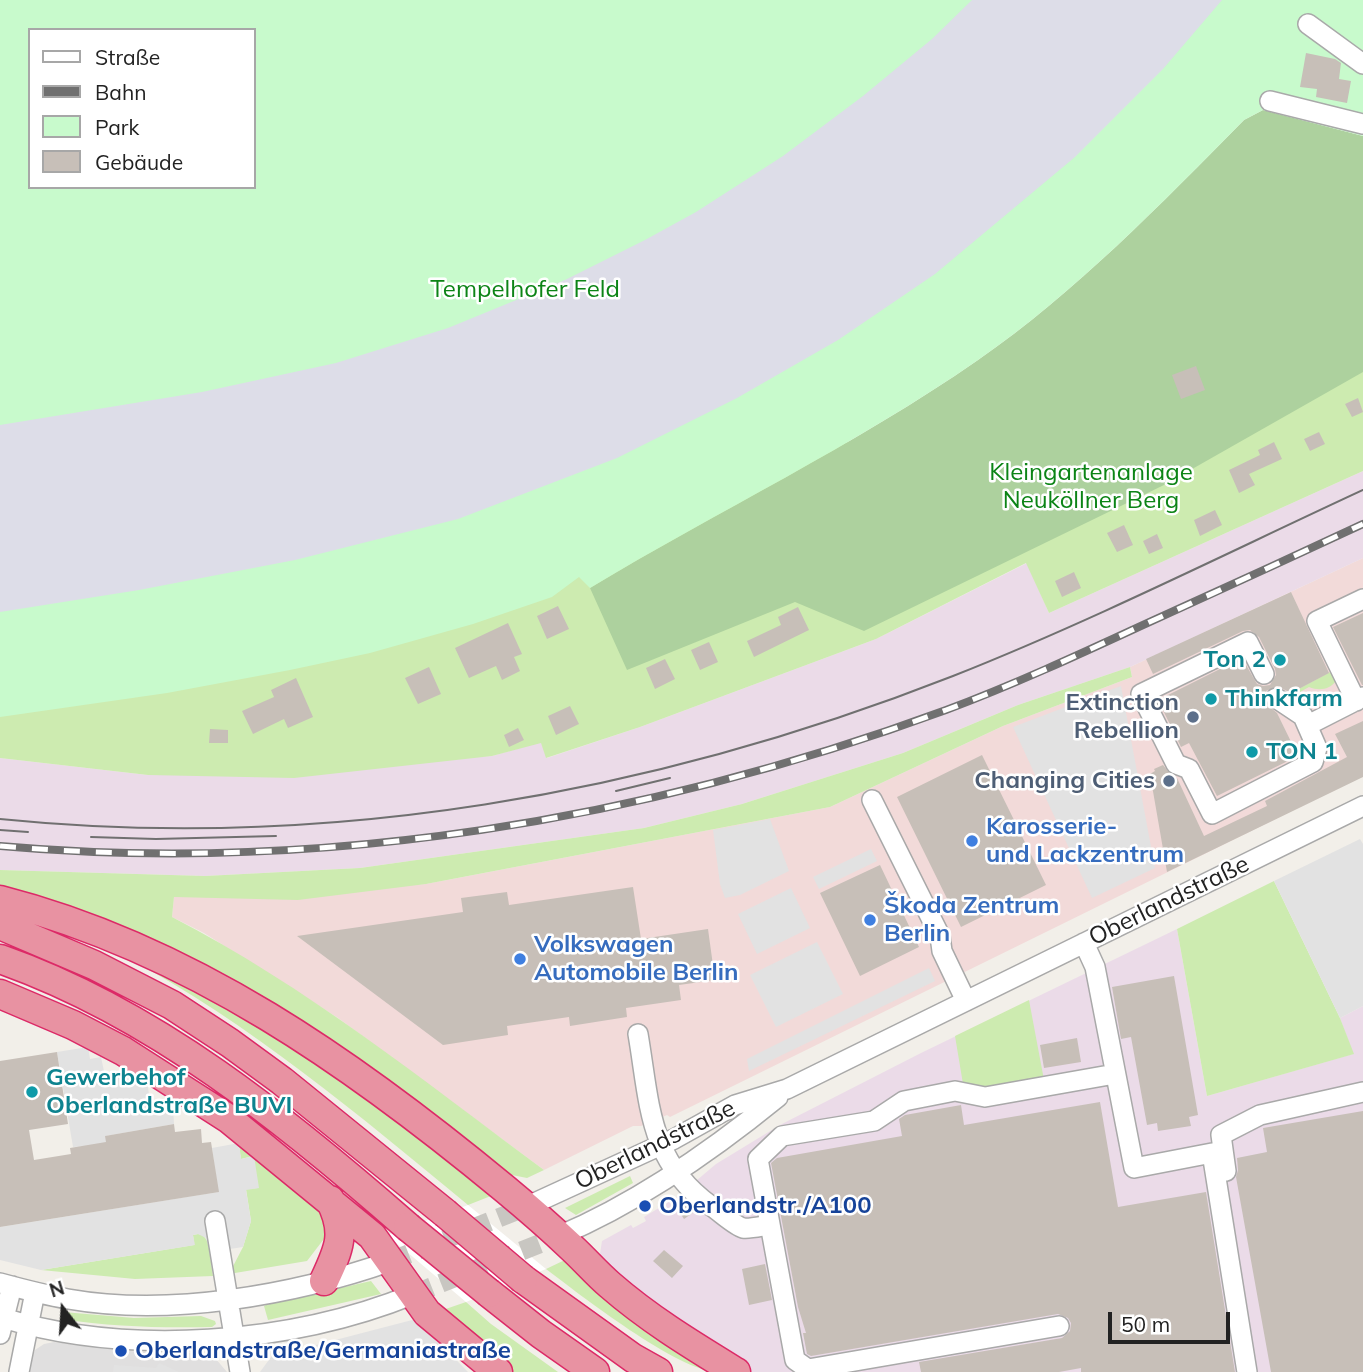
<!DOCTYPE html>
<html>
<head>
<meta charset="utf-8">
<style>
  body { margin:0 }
  #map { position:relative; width:1363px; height:1372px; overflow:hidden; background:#f2efe9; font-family:Mulish,sans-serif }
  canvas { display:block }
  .legend { position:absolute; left:28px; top:28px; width:228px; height:161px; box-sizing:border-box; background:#fff; border:2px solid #a7a7a7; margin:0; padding:9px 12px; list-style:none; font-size:21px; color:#222 }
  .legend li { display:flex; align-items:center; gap:14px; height:35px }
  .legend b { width:35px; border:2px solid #a7a7a7 }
  .north { position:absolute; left:28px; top:1274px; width:70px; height:70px; -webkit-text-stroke:5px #fff; paint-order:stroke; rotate:343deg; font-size:19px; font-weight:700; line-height:28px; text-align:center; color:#222 }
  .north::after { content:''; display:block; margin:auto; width:24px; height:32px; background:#222; clip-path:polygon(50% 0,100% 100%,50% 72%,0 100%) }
  .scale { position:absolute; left:1108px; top:1312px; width:122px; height:32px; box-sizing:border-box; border:4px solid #222; border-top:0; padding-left:9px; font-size:21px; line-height:24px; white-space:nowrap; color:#222; -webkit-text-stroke:5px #fff; paint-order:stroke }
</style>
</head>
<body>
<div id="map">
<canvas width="1363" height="1372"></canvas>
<ul class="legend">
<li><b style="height:9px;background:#fff"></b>Straße</li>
<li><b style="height:9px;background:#707070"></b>Bahn</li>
<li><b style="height:19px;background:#c8facc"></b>Park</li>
<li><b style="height:19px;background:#c7bfb8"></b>Gebäude</li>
</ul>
<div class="north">N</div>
<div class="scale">50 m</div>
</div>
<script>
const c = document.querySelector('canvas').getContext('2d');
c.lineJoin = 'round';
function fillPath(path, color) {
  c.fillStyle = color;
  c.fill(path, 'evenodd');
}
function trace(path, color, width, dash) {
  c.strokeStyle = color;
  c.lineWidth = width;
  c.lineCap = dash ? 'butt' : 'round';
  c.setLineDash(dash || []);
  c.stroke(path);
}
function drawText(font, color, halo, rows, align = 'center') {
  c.font = font + ' Mulish,sans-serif';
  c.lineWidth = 5;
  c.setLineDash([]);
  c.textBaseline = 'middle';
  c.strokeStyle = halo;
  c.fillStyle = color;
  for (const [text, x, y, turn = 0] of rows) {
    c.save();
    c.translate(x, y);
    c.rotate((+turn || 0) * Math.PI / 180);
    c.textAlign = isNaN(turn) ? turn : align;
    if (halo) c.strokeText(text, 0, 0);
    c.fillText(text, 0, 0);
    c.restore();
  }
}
fillPath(new Path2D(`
  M54,1342L139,1352L201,1353L215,1358L227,1372H27L35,1350L44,1344Z`), '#e0dfdf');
fillPath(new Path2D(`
  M1363,558V776L670,1117L667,1115L641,1126H633L544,1170L338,1018L204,933L172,917L174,897L426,884L830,807L1003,726L1132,677L1130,667Z`), '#f2dad9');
fillPath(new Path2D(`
  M1363,471V558L1130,667L1018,705L903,753L742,804L644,828L360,868L205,876L0,870V758L148,775L492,756L541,742L547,758L640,727L876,639L1027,563L1049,613Z
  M1177,929L1207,1096L1353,1054L1340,1018L1363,1006V1372H747L726,1362L599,1260L602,1241L631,1225L633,1228L646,1221L644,1217L677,1197L716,1164L780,1125L921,1053Z`), '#ebdbe8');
fillPath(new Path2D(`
  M1363,269V471L1049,613L1026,563L876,639L640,727L546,758L541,743L492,756L294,778L148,775L0,758V700L845,443Z
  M1130,667L1132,677L1003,726L830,807L426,884L298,900L174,897L172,917C306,986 424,1081 544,1170L527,1178L502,1173L374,1073L0,891V870L205,876L360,868L644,828L742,804L903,753L1018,705Z
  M1334,670L1336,681C1329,690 1319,691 1309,687L1291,697L1289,694Z
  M1274,881L1340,1018L1354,1054L1207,1096L1177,929Z
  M126,957L268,1026L496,1194L468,1205C359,1115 251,1024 126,957Z
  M1029,1000L1044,1080L1001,1090L963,1084L955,1036Z
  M238,1139L319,1207L330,1231L307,1261L229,1274L243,1247L251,1221L246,1189L258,1188L253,1156L241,1159Z
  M630,1176L633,1183L576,1215L565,1208Z
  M198,1234L203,1235L208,1242L213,1276L135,1279L41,1270L194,1245L193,1235Z
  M569,1258L718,1372C679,1372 579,1294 546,1269Z
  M371,1281L381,1294L268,1320L264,1306L266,1305Z
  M466,1302L491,1324L558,1372H511L437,1312Z
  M63,1312L134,1318L201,1316L215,1321L216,1324L212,1327C161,1328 112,1327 62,1319Z`), '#cdebb0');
fillPath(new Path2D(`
  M1263,110L1363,136V372L1164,485L864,631L795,602L627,670L590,588C718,511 854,446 978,360C1076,292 1160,205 1244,120Z`), '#add19e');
fillPath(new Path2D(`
  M0,0H1363V136L1263,110L1244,120C1160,205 1076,292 978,360C854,446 718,511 590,588L579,577L552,597L473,624L370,653L290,670L167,693L0,717ZM30,30H254V187H30Z`), '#c8facc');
fillPath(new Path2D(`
  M1121,686L1155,868L1092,898L1013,727Z
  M770,819L789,871L740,895L725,898L720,884L713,830Z
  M1360,839L1363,844V1006L1340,1018L1274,881Z
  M871,849L877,861L819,889L813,877Z
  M791,888L810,928L757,954L738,914Z
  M817,942L843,994L776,1027L750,975Z
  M929,968L935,981L749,1071L747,1059Z
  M88,1047L90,1059L101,1057L105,1076L133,1072L135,1084L147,1082L152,1113L173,1109L174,1124L106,1136V1145L73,1147L57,1052Z
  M239,1143L241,1159L254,1156L259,1188L246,1190L251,1221L243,1247L210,1252L206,1238L198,1234L193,1235L195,1245L41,1270L0,1260V1227L218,1192L212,1148Z
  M416,1319L468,1372H260L274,1353L316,1345Z
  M159,1363L179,1372H113L114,1365L156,1368Z`), '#e2e2e2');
fillPath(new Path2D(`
  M972,0H1222L1163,69L1075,157L935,274L838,340L737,398L617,458L458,519L295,560L139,590L0,612V425L202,392L336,363L448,328L565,280L645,240L696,212L783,156L863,96L932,39Z`), '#dddde8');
fillPath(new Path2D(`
  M468,1205L546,1269L466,1302L387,1235Z`), '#fff');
fillPath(new Path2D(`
  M1306,53L1335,59L1341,63L1339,79L1351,81L1347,103L1316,97L1317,89L1300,87Z
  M1196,366L1205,390L1181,399L1172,375Z
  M1358,398L1363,412L1352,417L1345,404Z
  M1319,432L1325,444L1310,451L1304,439Z
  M1274,442L1282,459L1249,474L1255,485L1239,493L1229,470L1260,455L1258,450Z
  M1215,510L1222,525L1200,536L1194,520Z
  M1124,525L1133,545L1117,552L1107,533Z
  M1157,534L1163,548L1149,554L1143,541Z
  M1074,572L1081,588L1062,597L1055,581Z
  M1291,592L1329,673L1291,693L1277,686L1266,691L1265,703L1277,713L1298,756L1217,796L1189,743L1181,747L1158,700L1242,658L1257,684L1263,686L1270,685L1276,675L1275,669L1259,637L1250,630L1243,631L1153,674L1146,659Z
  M558,606L569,629L547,639L537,616Z
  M798,607L809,630L754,657L747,641L781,625L778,617Z
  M1363,613V685H1362L1333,627Z
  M508,623L522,654L514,657L520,671L502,680L496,666L469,678L455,648Z
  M709,642L718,662L700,670L691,650Z
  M665,659L675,679L655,689L646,668Z
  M429,667L441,694L418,704L405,678Z
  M296,678L313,717L288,728L284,719L253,734L242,711L274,697L271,690Z
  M570,706L579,724L556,735L548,716Z
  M1363,721V777L1167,872L1150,774L1155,771L1154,769L1163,765L1171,775L1177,778L1204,836L1267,806L1265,801L1347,757L1335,734Z
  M518,728L524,740L509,747L504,735Z
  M210,729L228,730V743H209Z
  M982,755L1046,885L961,927L897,797Z
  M880,865L919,947L860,976L820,893Z
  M633,887L641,939L708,929L715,980L679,985L681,1000L626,1008L627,1017L570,1026L569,1017L507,1026L508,1035L443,1045L297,936L463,912L461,898L507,892L509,905Z
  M1174,976L1198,1115L1189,1117L1191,1126L1158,1131L1157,1123L1147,1125L1131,1037L1121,1039L1112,987Z
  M1077,1038L1081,1062L1044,1068L1040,1045Z
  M57,1052L68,1124L29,1130L34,1160L71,1154L70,1148L106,1142L105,1136L174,1124L175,1132L201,1129L202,1143L211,1142L219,1192L0,1227V1061Z
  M1100,1102L1118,1207L1206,1192L1235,1372H1081V1368L1059,1372H921L919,1362L1062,1338L1070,1331L1071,1323L1068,1318L1058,1314L811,1356L807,1354L803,1333H806L798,1307L771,1163L777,1158L902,1136L899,1119L905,1115L961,1105L964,1125Z
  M1363,1111V1372H1271L1236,1177L1238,1170L1237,1158L1267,1152L1263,1128Z
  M684,1199L697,1210L684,1219L675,1205Z
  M664,1250L683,1266L672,1278L653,1261Z
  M765,1264L772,1300L749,1305L742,1269Z`), '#c7bfb8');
trace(new Path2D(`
  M391,1261L526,1207
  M414,1294L559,1236`), '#c8c6c1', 19, [19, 10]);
const minor = new Path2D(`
  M1308,24L1363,64
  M1270,101L1363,124
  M1264,674L1248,642L1141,694L1176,764L1189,769L1212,814L1313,762L1317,748L1303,716L1276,698
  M1356,701L1317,621L1363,599
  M1308,725L1363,697
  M872,800L940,936L942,951L966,1001
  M1084,943L1095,967L1134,1168L1212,1153L1247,1372
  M638,1034C650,1104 648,1161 711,1206C719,1211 735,1226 743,1228C750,1229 762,1226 770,1225
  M1226,1171L1221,1135L1260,1115L1363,1092
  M526,1207L674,1139L735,1105L787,1089L1363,806
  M215,1221L240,1372
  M559,1236C637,1203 713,1150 778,1097
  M0,1283C22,1289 45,1295 68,1299C170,1317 294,1295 391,1261
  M0,1317C128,1357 291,1344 414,1294
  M0,1334L12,1286
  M808,1369L1059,1326
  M19,1372L35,1292
  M812,1372L795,1360L758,1159L782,1136L874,1121L904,1101L955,1091L985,1097L1115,1074`);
const highway = new Path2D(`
  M0,900C191,949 355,1065 505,1189C528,1208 551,1228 572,1248C585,1260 597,1274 610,1285C649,1319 692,1345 736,1372
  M0,925L94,965L172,1005L230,1043L282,1081L445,1213
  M0,959C154,1013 287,1121 408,1227
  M0,994L73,1025L123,1051L229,1119L372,1236L427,1313L498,1372
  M523,1279L633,1358L658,1372
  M324,1281C339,1249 347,1233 330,1200
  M489,1293L541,1334L595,1372`);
trace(minor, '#a9a9a9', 22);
trace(highway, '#dc2a67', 31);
trace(minor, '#fff', 19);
trace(highway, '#e892a2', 28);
trace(new Path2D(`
  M616,791L670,778
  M0,819C325,852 650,795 953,676C1092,621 1227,553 1363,490
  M0,830L28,832
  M91,837L156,839L276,836`), '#707070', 2);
const rail = new Path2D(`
  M0,846C322,874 644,821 946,710C1013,685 1078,655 1143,625C1216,592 1290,558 1363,524`);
trace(rail, '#707070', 8);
trace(rail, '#fff', 5, [16]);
const highwayBridge = new Path2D(`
  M445,1213L523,1279
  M408,1227L489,1293`);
trace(highwayBridge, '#dc2a67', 31, []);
trace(highwayBridge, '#e892a2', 28);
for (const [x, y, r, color] of [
  [1280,660,7,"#0f9aa8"],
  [1211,699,7,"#0f9aa8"],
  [1193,717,7,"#5c6f8a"],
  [1252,752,7,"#0f9aa8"],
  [1169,781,7,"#5c6f8a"],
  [972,841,7,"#3f7fe0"],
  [870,920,7,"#3f7fe0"],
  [520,959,7,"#3f7fe0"],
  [32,1092,7,"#0f9aa8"],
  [645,1206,7,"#1a4fb4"],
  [121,1351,7,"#1a4fb4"]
]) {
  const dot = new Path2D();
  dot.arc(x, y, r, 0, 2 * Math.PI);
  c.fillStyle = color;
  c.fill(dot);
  trace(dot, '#fff', 2.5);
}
drawText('24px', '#0c8416', '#fff', [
  ["Tempelhofer Feld",525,290],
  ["Kleingartenanlage",1091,473],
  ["Neuköllner Berg",1091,501]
]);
drawText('bold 24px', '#0d838f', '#fff', [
  ["Ton 2",1266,660,"right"],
  ["Thinkfarm",1225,699],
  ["TON 1",1266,752],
  ["Gewerbehof",46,1078],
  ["Oberlandstraße BUVI",46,1106]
], 'left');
drawText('bold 24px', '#4e5e75', '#fff', [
  ["Extinction",1179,703],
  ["Rebellion",1179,731],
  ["Changing Cities",1155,781]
], 'right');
drawText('bold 24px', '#366cbe', '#fff', [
  ["Karosserie-",986,827],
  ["und Lackzentrum",986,855],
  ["Škoda Zentrum",884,906],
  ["Berlin",884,934],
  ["Volkswagen",534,945],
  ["Automobile Berlin",534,973]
], 'left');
drawText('24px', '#222', '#fff', [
  ["Oberlandstraße",1169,901,-26],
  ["Oberlandstraße",655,1145,-26]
]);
drawText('bold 24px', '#164399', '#fff', [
  ["Oberlandstr./A100",659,1206],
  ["Oberlandstraße/Germaniastraße",135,1351]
], 'left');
</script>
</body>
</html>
